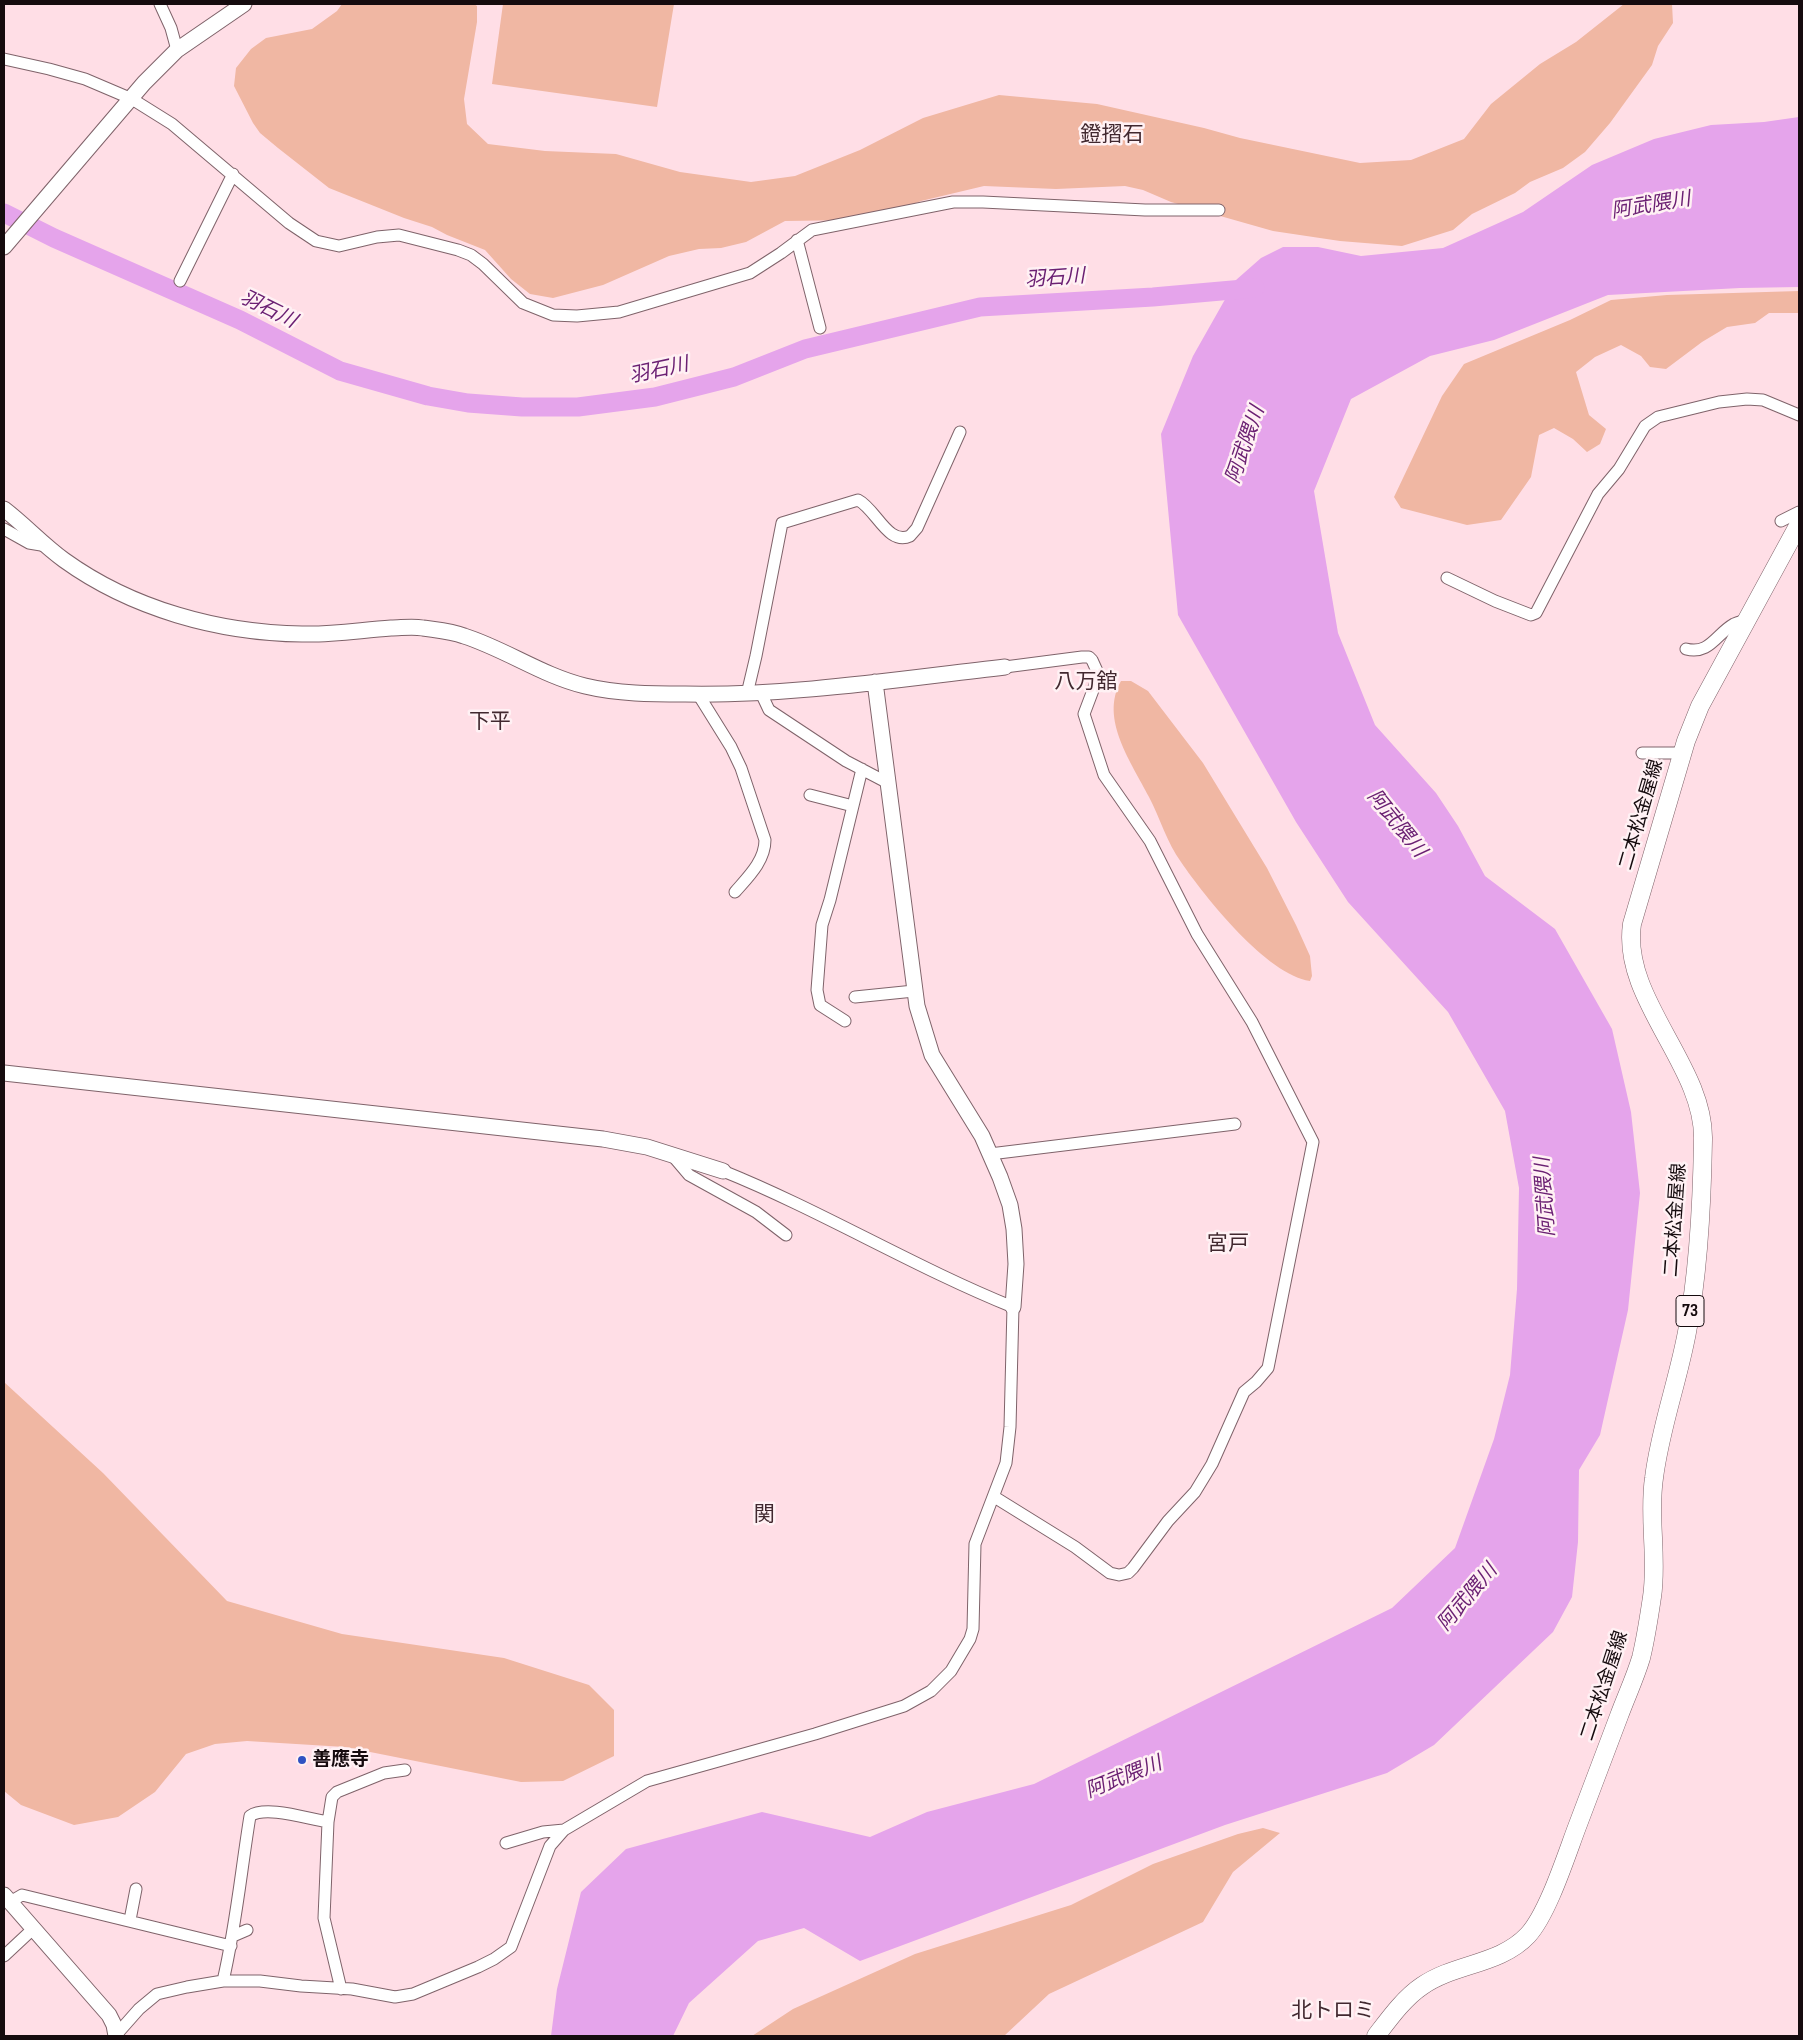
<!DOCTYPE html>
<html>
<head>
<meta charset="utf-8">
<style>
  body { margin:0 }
  #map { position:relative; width:1803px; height:2040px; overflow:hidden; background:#ffdee6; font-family:"Sofia Sans Condensed",sans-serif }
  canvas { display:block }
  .frame { position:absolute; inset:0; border:5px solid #150b0e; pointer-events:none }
</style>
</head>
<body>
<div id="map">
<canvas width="1803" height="2040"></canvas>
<div class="frame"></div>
</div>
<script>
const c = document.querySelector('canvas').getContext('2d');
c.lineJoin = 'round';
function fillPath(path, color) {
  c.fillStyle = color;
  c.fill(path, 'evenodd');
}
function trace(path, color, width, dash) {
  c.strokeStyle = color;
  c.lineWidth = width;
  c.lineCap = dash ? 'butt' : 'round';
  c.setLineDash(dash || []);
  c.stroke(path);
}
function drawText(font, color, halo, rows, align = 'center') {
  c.font = font + ' "Sofia Sans Condensed","Noto Sans JP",sans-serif';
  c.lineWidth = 5;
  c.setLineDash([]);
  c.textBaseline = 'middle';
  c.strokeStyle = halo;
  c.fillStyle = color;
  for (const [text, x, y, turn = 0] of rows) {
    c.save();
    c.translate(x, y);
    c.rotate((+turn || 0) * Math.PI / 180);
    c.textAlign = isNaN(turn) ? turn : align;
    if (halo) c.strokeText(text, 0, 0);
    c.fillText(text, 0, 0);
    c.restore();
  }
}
fillPath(new Path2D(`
  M342,4H474L477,6V22L464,99L467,124L488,144L545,151L616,154L680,172L751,182L795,176L860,150L923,118L999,95L1097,104L1204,128L1240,138L1360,163L1411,160L1464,139L1491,104L1540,64L1576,42L1624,4H1672L1673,23L1658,46L1652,65L1610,123L1585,152L1563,168L1530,182L1515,193L1472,214L1453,230L1402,246L1340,241L1273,231L1171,202L1143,190L1125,186L1056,189L984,186L921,201L888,214L860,220L785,221L746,242L721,248L699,249L669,256L603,285L553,298L530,294L511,279L485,250L447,235L432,227L404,218L329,188L278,148L260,133L253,123L234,86L236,68L251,49L266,38L312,29L337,11Z
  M503,4H674L657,107L492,84Z
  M1799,291V313H1769L1755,323L1727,327L1702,342L1666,369L1650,367L1641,356L1621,345L1595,357L1576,372L1589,415L1606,429L1600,444L1587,452L1573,439L1554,428L1539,435L1531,477L1501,520L1467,525L1401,508L1394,497L1442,396L1464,364L1570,320L1611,300L1667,295Z
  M1121,681H1131L1148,691L1203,763L1267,868L1296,925L1310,956L1312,976L1310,981C1267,975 1205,897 1181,862C1167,843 1160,818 1149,797C1132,763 1099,719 1121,681Z
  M4,1382L103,1473L227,1601L342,1634L504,1658L589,1685L614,1710V1756L563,1781L521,1782L345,1747L247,1741L215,1744L186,1754L155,1792L118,1817L74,1825L21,1805L4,1791Z
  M1263,1828L1280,1833L1233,1872L1203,1922L1049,1994L1004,2036H752L793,2009L915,1954L1071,1905L1153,1864L1238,1834Z`), '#f0b7a3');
fillPath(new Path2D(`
  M1799,117V287L1740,288L1608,295L1494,340L1430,356L1351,399L1314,491L1338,633L1375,725L1436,793L1458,826L1485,876L1555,929L1612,1029L1631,1112L1640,1193L1628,1310L1600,1435L1579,1470L1578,1542L1572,1597L1553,1632L1434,1745L1387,1773L1225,1825L860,1961L804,1928L758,1941L689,2003L673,2036H551L557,1989L581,1892L626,1849L762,1812L870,1837L927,1812L1034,1784L1392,1608L1455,1548L1494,1439L1510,1375L1517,1289L1519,1188L1505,1111L1448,1012L1348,902L1296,822L1178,615L1161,434L1193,356L1236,280L1261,258L1283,247H1318L1361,256L1443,248L1523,212L1592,165L1654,139L1711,125L1764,122Z`), '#e5a4eb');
trace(new Path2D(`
  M4,213L54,238L240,320L340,371L428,396L468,403L522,407H578L655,397L734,377L805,349L980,307L1153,297L1255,288`), '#e5a4eb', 19);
const street = new Path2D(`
  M160,4L171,28L177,50
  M4,59L49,69L85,79L132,99L172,124L289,223L316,241L339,246L377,237L399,235L458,250L471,255L483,264L523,303L553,315L577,316L619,312L750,273L781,253L812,230L953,202H983L1145,210H1219
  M797,240L820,328
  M180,281L233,174
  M1781,521L1799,512
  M4,529L29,543L47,546
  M1447,578L1495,601L1531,615L1536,613L1598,494L1619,469L1645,426L1658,417L1719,402L1747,399L1763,400L1799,415
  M1686,649C1710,655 1716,634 1734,624C1738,622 1743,621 1746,620
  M761,693L769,710L846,761L888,783
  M698,694L731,747L741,768L765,840C765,861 748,877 735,892
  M747,694L756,656L782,523L858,500C876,509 888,546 910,536L917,528L960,432
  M1642,753H1683
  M810,795L853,806
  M855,997L914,991
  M845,1021L820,1005L817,990L822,925L830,900L862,769
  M990,1154L1235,1124
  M672,1155L689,1175L756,1212L786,1235
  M996,1498L1075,1547L1110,1573L1119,1575L1128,1573L1133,1568L1168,1521L1195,1492L1212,1464L1244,1392L1256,1382L1268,1368L1313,1142L1252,1022L1197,934L1150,841L1104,775L1084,714L1098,677L1097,671L1092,660L1089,657H1082L1005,667
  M506,1843L543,1832L564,1830
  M10,1902L22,1895L231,1946
  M130,1920L136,1889
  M233,1936L247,1930
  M4,1956L34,1928
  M223,1981C236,1926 241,1871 250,1816C266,1805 308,1819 328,1822
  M341,1989L324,1918L328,1822L332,1797L337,1792L384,1773L405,1770
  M116,2035L139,2009L157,1994L187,1987L223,1981H260L301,1986L352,1989L395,1997L413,1994L478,1967L494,1959L511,1947L550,1846L564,1830L647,1781L815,1734L904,1706L931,1691L951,1671L970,1639L973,1629L975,1544L1006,1463L1010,1427L1013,1307C914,1267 822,1211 723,1171`);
const secondary = new Path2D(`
  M4,247L144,83L177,50L244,4
  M4,509C25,525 43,545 64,560C132,609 219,633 302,634C332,635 361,630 391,628C401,628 412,626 423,628C436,630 451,631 464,636C505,649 543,676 585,686C618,694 652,694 685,694C792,696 899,679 1005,667
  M875,682L917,1006L932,1055L982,1136L1000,1177L1010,1205L1014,1229L1016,1264L1013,1307
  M4,1073L603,1139L647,1147L723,1171
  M4,1895L109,2015L114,2025L116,2036`);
const primary = new Path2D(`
  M1376,2036C1389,2019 1404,1998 1422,1986C1455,1963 1500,1965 1528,1935C1548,1913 1566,1856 1577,1827C1591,1790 1605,1753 1619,1716C1626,1697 1635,1678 1641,1658C1646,1638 1649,1617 1652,1597C1658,1558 1648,1517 1654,1478C1660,1429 1678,1381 1687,1332C1699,1270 1702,1203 1703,1140C1705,1066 1621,999 1632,924L1686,741L1700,706L1799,524`);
trace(street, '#7f636a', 13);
trace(secondary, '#7f636a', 17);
trace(primary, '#7f636a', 19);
trace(street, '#fff', 11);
trace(secondary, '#fff', 15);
trace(primary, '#fff', 18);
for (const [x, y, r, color] of [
  [302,1760,5,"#3052c2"]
]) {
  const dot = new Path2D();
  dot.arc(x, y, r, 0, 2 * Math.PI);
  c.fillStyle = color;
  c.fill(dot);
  trace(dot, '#fff1f4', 2);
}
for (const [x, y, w] of [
  [1690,1311,28]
]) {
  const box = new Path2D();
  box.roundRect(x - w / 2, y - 15.5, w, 31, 4);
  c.fillStyle = '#fff1f4';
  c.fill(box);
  trace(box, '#150b0e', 1);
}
drawText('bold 18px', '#150b0e', null, [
  ["73",1690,1311]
]);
drawText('19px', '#150b0e', '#fff1f4', [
  ["二本松金屋線",1642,815,-74],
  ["二本松金屋線",1676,1220,-86],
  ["二本松金屋線",1605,1686,-72]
]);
drawText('bold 19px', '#150b0e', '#fff1f4', [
  ["善應寺",312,1760]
], 'left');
drawText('italic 20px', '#6b2073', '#fff1f4', [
  ["阿武隈川",1651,206,-9],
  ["羽石川",1055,279,-4],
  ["羽石川",268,310,26],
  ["羽石川",659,371,-12],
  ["阿武隈川",1246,445,-71],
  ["阿武隈川",1396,824,51],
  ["阿武隈川",1546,1197,-94],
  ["阿武隈川",1468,1598,-50],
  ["阿武隈川",1124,1778,-22]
]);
drawText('21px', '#41282f', '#fff1f4', [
  ["鐙摺石",1112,136],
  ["八万舘",1086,683],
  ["下平",490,723],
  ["宮戸",1228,1245],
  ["関",764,1516],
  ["北トロミ",1333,2012]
]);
</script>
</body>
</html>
